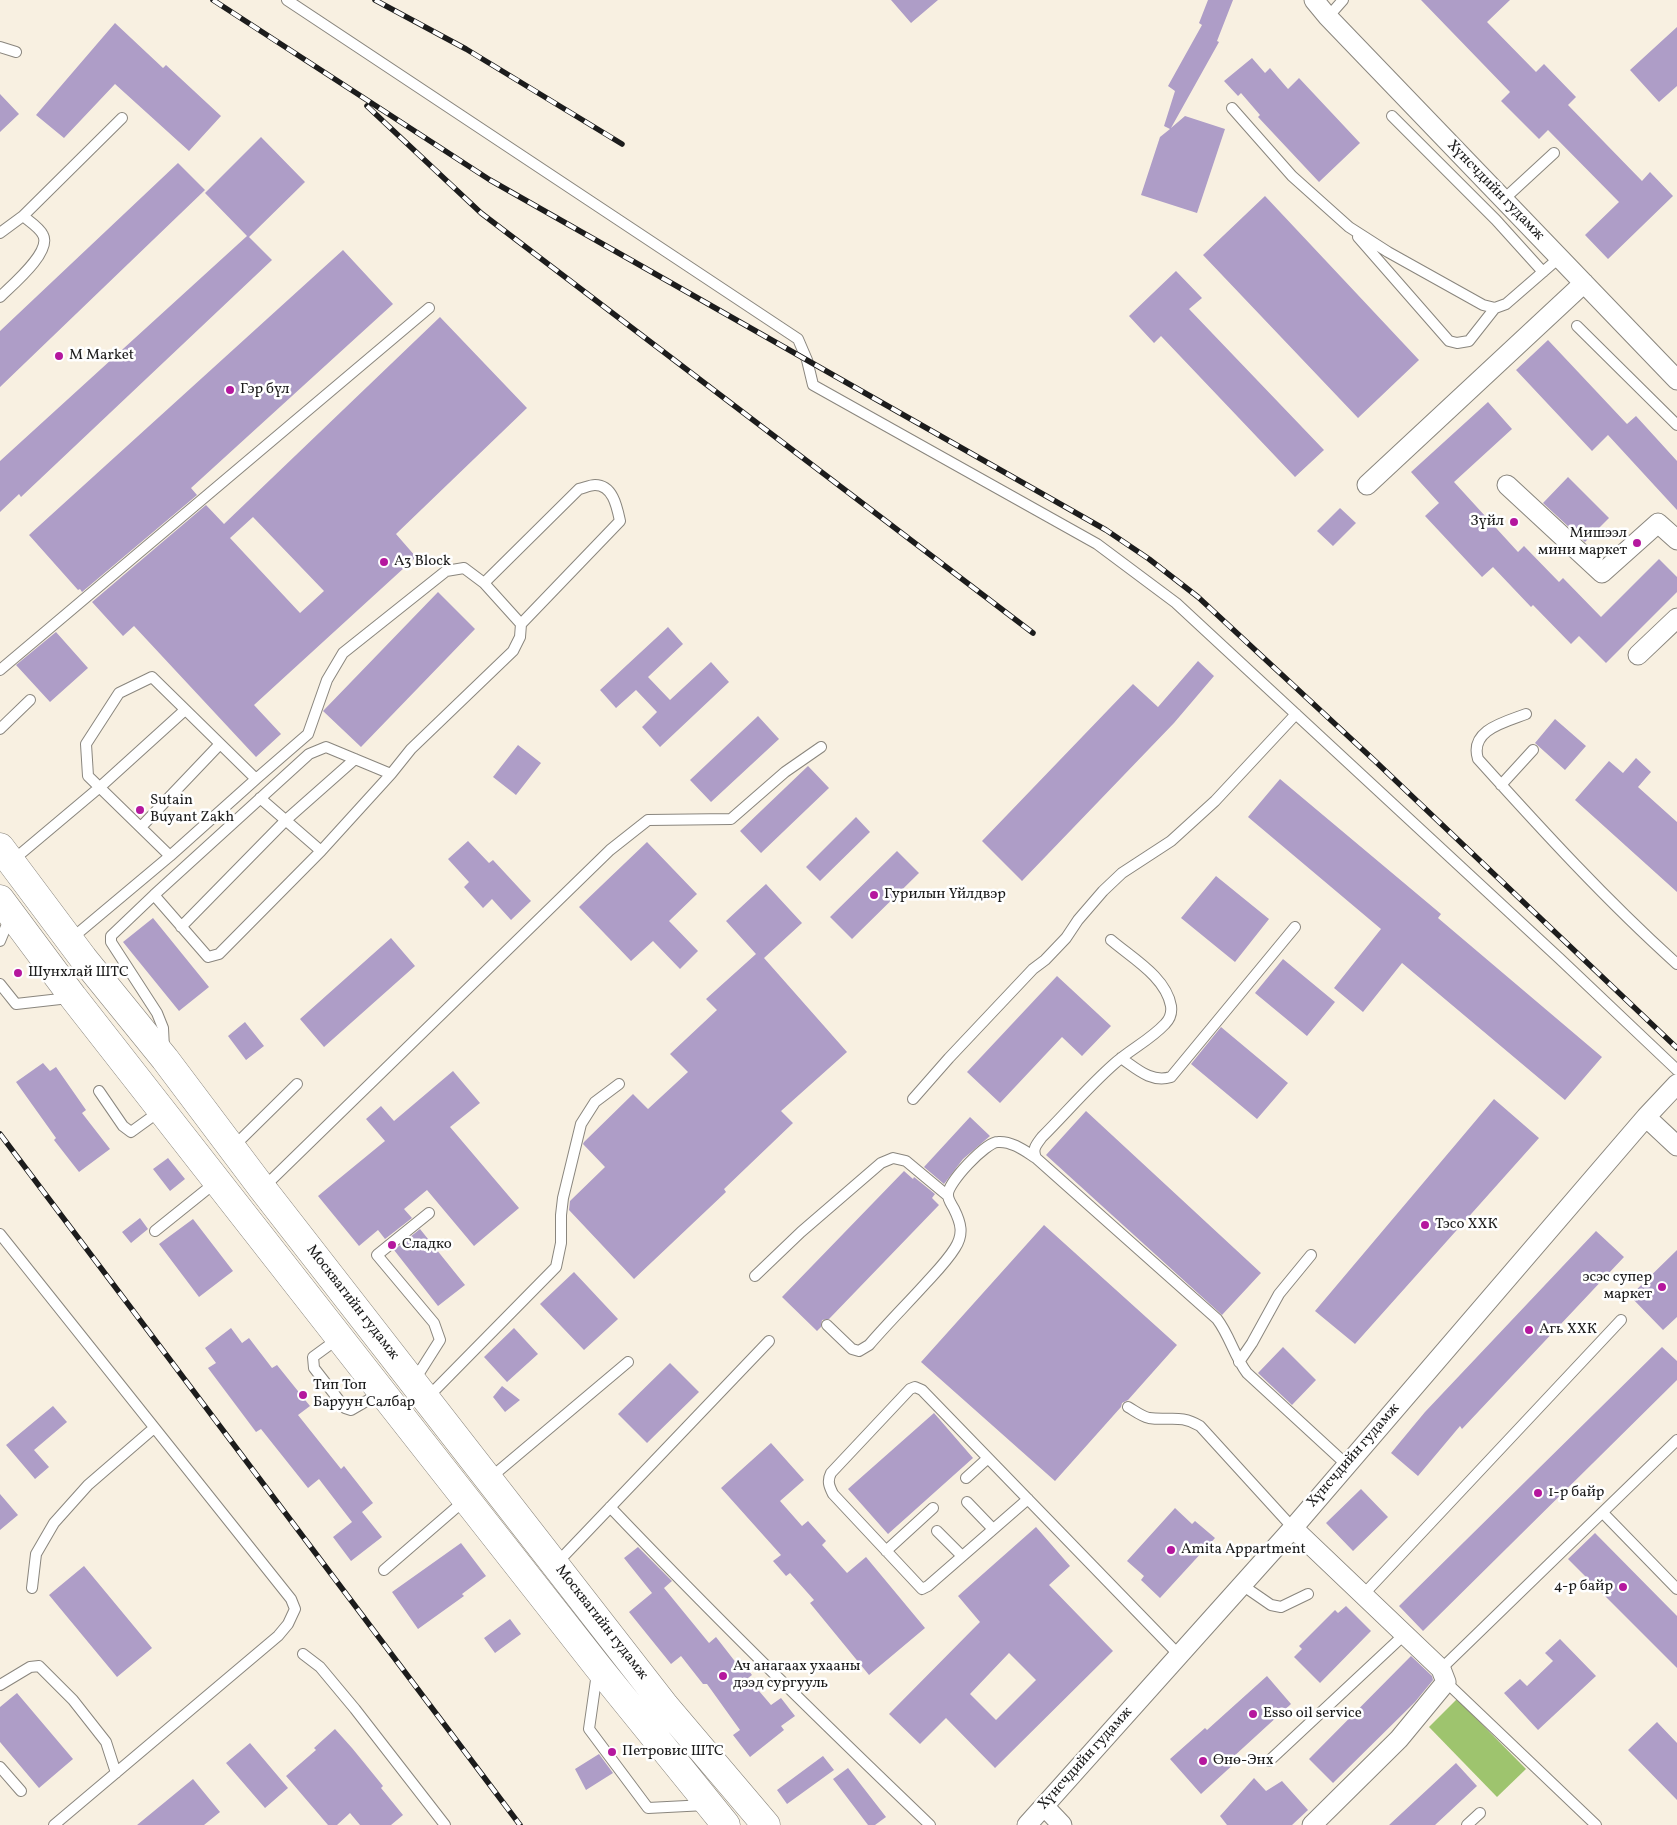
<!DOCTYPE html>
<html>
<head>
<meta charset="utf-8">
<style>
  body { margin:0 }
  canvas { display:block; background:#f8f0e1 }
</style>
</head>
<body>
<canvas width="1677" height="1825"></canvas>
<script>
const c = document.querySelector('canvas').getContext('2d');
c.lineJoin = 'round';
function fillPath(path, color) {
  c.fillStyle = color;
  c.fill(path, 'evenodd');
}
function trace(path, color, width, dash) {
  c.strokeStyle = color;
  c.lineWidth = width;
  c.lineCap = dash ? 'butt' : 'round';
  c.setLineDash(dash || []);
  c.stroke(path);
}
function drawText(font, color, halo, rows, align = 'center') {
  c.font = font + ' Vollkorn,serif';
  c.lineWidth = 5;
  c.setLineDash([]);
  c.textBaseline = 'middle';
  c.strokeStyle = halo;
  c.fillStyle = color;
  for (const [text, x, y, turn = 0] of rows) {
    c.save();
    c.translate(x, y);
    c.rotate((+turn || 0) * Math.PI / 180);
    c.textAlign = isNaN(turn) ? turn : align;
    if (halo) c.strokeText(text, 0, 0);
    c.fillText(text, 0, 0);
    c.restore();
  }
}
fillPath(new Path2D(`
  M1457,1699L1526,1769L1497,1797L1429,1727Z`), '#9ec46e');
fillPath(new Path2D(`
  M891,0H938L911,23Z
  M1208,0H1233L1217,41L1219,42L1171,128L1185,116L1225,129L1197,213L1141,195L1160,137L1170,129L1164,126L1175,91L1168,86L1202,25L1199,23Z
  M1421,0H1510L1487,22L1536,72L1544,64L1576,97L1568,105L1642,181L1650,172L1673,196L1608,259L1585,235L1619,202L1548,130L1539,139L1501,101L1510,92Z
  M115,23L163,68L166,65L221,116L189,151L115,84L64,138L36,115Z
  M1677,27V86L1659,102L1630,70Z
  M1252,58L1265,73L1270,68L1288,89L1299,78L1360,143L1319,182L1258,117L1260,115L1241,93L1238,96L1224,81Z
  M0,94L19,114L0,132Z
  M261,137L305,182L249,237L272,260L21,497L19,494L0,512V461L247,236L205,193Z
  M178,163L205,190L0,387V331Z
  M1265,196L1419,360L1358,418L1203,255Z
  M343,250L393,304L191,488L197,495L82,592L80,589L78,590L29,535Z
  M1176,271L1202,298L1189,309L1324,450L1295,477L1161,336L1154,343L1129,316Z
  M440,317L527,408L396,534L416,557L254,705L281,734L256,757L134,626L123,636L92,602L206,505L224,524ZM253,517L324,591L300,613L230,538Z
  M1548,340L1627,424L1636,416L1677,461V510L1608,435L1592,451L1516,370Z
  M1488,402L1512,429L1454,482L1518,552L1524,546L1559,582L1563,578L1601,617L1659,559L1677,577V592L1606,663L1579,636L1571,644L1533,605L1531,607L1493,567L1482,577L1425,516L1439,503L1411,472Z
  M1568,477L1609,518L1585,542L1543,503Z
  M1340,508L1356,523L1333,546L1317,531Z
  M438,592L475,629L361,747L323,711Z
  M668,627L683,644L648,677L670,700L711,662L729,682L660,747L642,727L657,712L636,690L616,708L600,690Z
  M56,632L88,668L50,702L16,665Z
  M1198,661L1214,676L1174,723L1022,881L982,841L1133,684L1158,707Z
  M758,716L779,739L711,802L690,780Z
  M1555,719L1586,746L1565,770L1535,743Z
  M518,745L541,763L516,795L493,777Z
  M1636,758L1651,772L1638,787L1677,822V892L1575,800L1609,761L1623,773Z
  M808,766L829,788L761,853L740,831Z
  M1280,779L1441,914L1438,918L1602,1057L1565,1100L1402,963L1363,1012L1334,988L1381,929L1248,817Z
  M856,817L870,832L820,881L806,867Z
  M468,841L489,863L493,860L531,901L511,920L492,899L483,908L464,887L469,882L448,859Z
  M647,842L697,894L669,921L698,951L680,969L653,941L631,961L579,907Z
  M897,851L919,873L852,939L830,917Z
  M1216,876L1269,919L1235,962L1181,918Z
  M766,884L802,923L764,958L847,1052L781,1111L793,1123L724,1189L726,1192L634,1279L569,1210L570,1201L605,1167L583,1144L584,1142L633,1094L648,1109L688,1072L670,1054L717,1010L706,999L756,954L726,921Z
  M153,918L209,987L179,1011L123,942Z
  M391,938L415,966L324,1047L300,1019Z
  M1283,959L1335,1002L1307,1036L1255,993Z
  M1057,976L1111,1026L1082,1056L1062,1037L1000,1103L967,1072Z
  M245,1022L264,1046L246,1060L228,1036Z
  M1221,1027L1288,1083L1257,1119L1191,1064Z
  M43,1063L50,1071L56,1067L86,1110L82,1113L110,1149L79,1172L54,1140L56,1138L16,1082Z
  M453,1071L480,1103L450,1127L519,1208L474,1246L427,1190L404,1209L412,1218L385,1239L378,1230L359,1246L318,1196L385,1141L366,1119L381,1106L394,1121Z
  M1494,1099L1539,1138L1355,1344L1315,1311Z
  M1086,1111L1261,1273L1222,1315L1046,1155Z
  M970,1117L990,1136L963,1159L944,1184L924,1167Z
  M168,1158L185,1179L170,1191L153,1169Z
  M904,1171L913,1179L914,1177L935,1194L932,1198L939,1205L829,1319L822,1320L821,1327L817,1331L782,1297Z
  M140,1218L148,1229L131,1243L122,1232Z
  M193,1219L233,1271L199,1297L159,1244Z
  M1044,1225L1177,1345L1128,1400L1122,1403L1121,1407L1055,1481L921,1362Z
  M420,1229L465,1285L438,1306L394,1250Z
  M1596,1231L1624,1257L1462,1429L1460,1426L1418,1476L1391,1453L1425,1412Z
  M1677,1250V1317L1663,1330L1630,1296Z
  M574,1272L618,1319L584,1350L540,1304Z
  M231,1328L242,1343L249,1338L272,1368L277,1365L310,1406L298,1415L341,1469L344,1466L373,1503L362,1512L382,1537L351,1561L333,1537L352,1522L319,1479L308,1488L261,1429L256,1432L208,1368L216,1363L205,1348Z
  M514,1328L538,1354L507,1382L484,1357Z
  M1283,1347L1316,1380L1292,1405L1258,1373Z
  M1662,1347L1677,1361V1380L1423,1631L1399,1606Z
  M670,1363L699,1392L647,1443L618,1414Z
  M502,1386L520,1400L505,1412L493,1397Z
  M53,1406L67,1422L34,1450L49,1467L35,1479L6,1445Z
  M934,1413L973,1458L888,1534L848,1489Z
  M771,1443L804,1480L780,1501L802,1526L808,1521L826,1541L822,1545L847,1573L866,1557L925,1628L869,1675L810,1603L814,1600L790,1573L786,1576L773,1561L781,1555L721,1488Z
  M1361,1489L1388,1517L1353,1551L1326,1523Z
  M0,1494L18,1515L0,1530Z
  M1175,1508L1192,1524L1195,1521L1215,1538L1160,1598L1141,1580L1144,1576L1127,1561Z
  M1036,1527L1070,1566L1049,1585L1113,1651L995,1768L946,1718L920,1744L889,1714L980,1622L958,1596ZM1009,1653L1036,1680L996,1720L970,1694Z
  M1595,1533L1677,1616V1668L1568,1559Z
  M461,1543L486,1576L462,1594L464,1596L418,1629L392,1592Z
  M638,1547L672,1581L664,1588L709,1643L716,1637L737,1664L741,1660L752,1675L748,1678L771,1705L781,1698L795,1716L781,1726L784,1730L750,1757L733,1735L740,1730L707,1684H703L681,1656L671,1664L629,1612L652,1593L624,1558Z
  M84,1566L152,1648L117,1677L49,1595Z
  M1346,1606L1371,1631L1320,1683L1294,1657L1302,1649L1299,1646L1335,1610L1338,1613Z
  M510,1619L521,1634L495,1653L484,1638Z
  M1560,1639L1596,1676L1538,1730L1504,1693L1520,1679L1527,1686L1553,1661L1545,1653Z
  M1411,1656L1432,1676L1433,1680L1415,1702L1333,1783L1309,1759Z
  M1267,1676L1291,1704L1232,1758L1236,1762L1201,1794L1170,1759L1205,1728L1207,1730Z
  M17,1693L73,1759L39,1788L0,1742V1707Z
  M1657,1722L1677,1743V1800L1628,1750Z
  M335,1729L352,1748L383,1786L381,1788L403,1815L391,1825H360L350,1813L337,1825H328L286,1776L316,1750L314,1748Z
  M250,1743L288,1788L265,1808L226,1763Z
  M599,1754L613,1773L586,1790L575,1769Z
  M823,1756L834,1770L787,1804L777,1790Z
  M1456,1763L1477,1786L1435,1825H1389Z
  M848,1768L886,1817L875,1825H868L833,1779Z
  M1254,1778L1266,1791L1282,1781L1308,1810L1292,1825H1227L1220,1816Z
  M193,1779L220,1812L204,1825H137Z`), '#ae9dc7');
const service = new Path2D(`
  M287,0L798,339L807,360L813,385L1097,544L1176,603L1560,959L1677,1070
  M1328,17L1343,0
  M0,47L16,52
  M1232,108L1292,176L1349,227L1388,252L1483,305L1495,308L1506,304L1559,258
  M1392,116L1496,220L1543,272
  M1503,200L1554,153
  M0,233L23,216L122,118
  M1358,237L1449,341L1457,343L1469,341L1495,308
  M0,297C12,285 52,252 43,235C40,228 29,221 23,216
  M1577,326L1677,425
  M0,670L429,308
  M1526,714C1505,722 1469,730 1478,759C1542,830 1606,900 1677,964
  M0,729L30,700
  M1501,785L1533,750
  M260,798L321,851
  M141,827L220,744
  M170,856L256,779
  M12,861L100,787L185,710
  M154,895L208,957L219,954L321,851L391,774
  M181,927L286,820L355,759
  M71,939L170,856L88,776L86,744L119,693L152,677L256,779L308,734L327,680L343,653L446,571L464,568L484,583L521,624
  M1111,940C1132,958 1166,977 1171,1006C1172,1013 1170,1019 1165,1024C1150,1040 1131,1049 1114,1064C1089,1086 1066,1113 1042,1137C1036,1145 1032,1149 1036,1158L1217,1319C1230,1336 1234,1356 1247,1373L1347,1465
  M0,941L10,917
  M0,984L16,1004L69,998
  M164,1048L163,1028L157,1013L111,942V936L154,895L309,754L326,747L391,774L411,749L513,651L520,637L521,624L620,521C617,507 613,485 595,485C590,485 584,488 579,489L484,583
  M1121,1058C1137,1069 1151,1083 1171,1077L1295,927
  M99,1091L123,1126L131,1132L160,1111
  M913,1099L949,1058L1033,969L1045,960L1066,938L1078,920L1103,891L1122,873L1171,841L1215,801L1296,714
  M232,1148L297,1084
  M263,1188L610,850L648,820L731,819L785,772L821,747
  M155,1231L216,1182
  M0,1234L291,1599L295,1609L288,1624L278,1636L54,1825
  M755,1276L801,1232L881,1163L893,1158L906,1161L948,1196
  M827,1325L852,1349L859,1351L869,1345C887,1324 907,1304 926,1283C936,1272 947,1261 955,1248C964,1234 961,1223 954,1209C952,1205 948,1200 948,1195C947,1183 986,1142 998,1142C1012,1141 1025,1151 1036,1158
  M339,1338L313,1357L314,1368L345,1408L351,1410L382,1392
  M1239,1362L1252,1343L1279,1294L1311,1255
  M414,1381L440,1340L434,1323L377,1255L429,1213
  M427,1398L556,1267L561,1243V1215L563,1198L581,1124L595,1102L619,1084
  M1128,1407C1135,1411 1141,1416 1149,1418C1169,1421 1181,1414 1200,1426L1293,1528
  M966,1478L988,1458
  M489,1479L628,1362
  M1028,1499L928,1586L922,1589L833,1494C829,1486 827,1481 831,1473L910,1389L915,1387L922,1390L1179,1655
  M967,1502L993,1529
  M610,1507C714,1616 821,1721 930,1825
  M1603,1513L1677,1589
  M937,1531L962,1556
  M886,1551L933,1508
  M556,1564L769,1341
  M384,1570L465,1500
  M1242,1585L1271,1605L1281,1607L1308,1594
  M32,1588L36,1554L54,1523L88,1485L154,1428
  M1363,1595L1621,1320
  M303,1654L320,1667L355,1709L445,1825
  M1441,1669L1677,1440
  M597,1673L589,1729L648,1808L706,1805
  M1446,1682L1596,1825
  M0,1685L30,1667L39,1666L73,1700L106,1742L116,1773
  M1269,1761L1405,1634
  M0,1767L21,1791
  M1467,1825L1480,1813`);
const minor = new Path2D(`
  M1314,0L1328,17L1677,380
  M1367,485L1584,283
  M1507,485L1602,573L1658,523L1677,540
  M1638,655L1677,618
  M1646,1117L1677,1146
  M1293,1528L1441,1669L1446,1682L1399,1739L1312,1825
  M1044,1806L1062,1825
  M1027,1825L1293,1528L1646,1117L1677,1084`);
const trunk = new Path2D(`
  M0,847L83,958L165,1059L262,1188L665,1706L766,1825
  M0,899L73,997L382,1392L598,1667L726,1825`);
trace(service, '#8a867e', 12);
trace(minor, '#8a867e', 21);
trace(trunk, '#8a867e', 29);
trace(service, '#fff', 10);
trace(minor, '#fff', 19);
trace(trunk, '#fff', 28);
const rail = new Path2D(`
  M213,0L490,180L1106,530L1149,559L1198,597L1375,761L1677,1048
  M375,0L466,49L622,144
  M367,106L481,213L1033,633
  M0,1134L520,1825`);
trace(rail, '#1c1c1c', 5.5);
trace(rail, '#fff', 4, [11]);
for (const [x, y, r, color] of [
  [59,356,5,"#b5179e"],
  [230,390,5,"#b5179e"],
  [1514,522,5,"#b5179e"],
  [1637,543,5,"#b5179e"],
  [384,562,5,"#b5179e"],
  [140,810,5,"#b5179e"],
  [874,895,5,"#b5179e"],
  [18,973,5,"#b5179e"],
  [1425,1225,5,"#b5179e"],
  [392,1245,5,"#b5179e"],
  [1662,1287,5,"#b5179e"],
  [1529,1330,5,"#b5179e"],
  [303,1395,5,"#b5179e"],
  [1538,1493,5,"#b5179e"],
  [1171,1550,5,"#b5179e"],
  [1623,1587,5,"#b5179e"],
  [723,1676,5,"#b5179e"],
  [1253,1714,5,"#b5179e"],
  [612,1752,5,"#b5179e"],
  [1203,1761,5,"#b5179e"]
]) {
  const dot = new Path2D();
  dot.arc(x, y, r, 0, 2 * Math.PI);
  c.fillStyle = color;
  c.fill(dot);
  trace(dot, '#fff', 2);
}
drawText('15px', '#1c1c1c', '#fff', [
  ["Хүнсчдийн гудамж",1495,191,46],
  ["Москвагийн гудамж",352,1303,52],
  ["Хүнсчдийн гудамж",1354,1456,-49],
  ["Москвагийн гудамж",601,1623,52],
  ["Хүнсчдийн гудамж",1086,1759,-48]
]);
drawText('15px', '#1c1c1c', '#fff', [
  ["М Market",69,356],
  ["Гэр бүл",240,390],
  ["Зүйл",1504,522,"right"],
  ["Мишээл",1627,534,"right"],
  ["мини маркет",1627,551,"right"],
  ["A3 Block",394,562],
  ["Sutain",150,801],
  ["Buyant Zakh",150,818],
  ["Гурилын Үйлдвэр",884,895],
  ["Шунхлай ШТС",28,973],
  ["Тэсо ХХК",1435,1225],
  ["Сладко",402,1245],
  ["эсэс супер",1652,1278,"right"],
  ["маркет",1652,1295,"right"],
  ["Агь ХХК",1539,1330],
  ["Тип Топ",313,1386],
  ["Баруун Салбар",313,1403],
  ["1-р байр",1548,1493],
  ["Amita Appartment",1181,1550],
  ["4-р байр",1613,1587,"right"],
  ["Ач анагаах ухааны",733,1667],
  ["дээд сургууль",733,1684],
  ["Esso oil service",1263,1714],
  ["Петровис ШТС",622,1752],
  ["Өнө-Энх",1213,1761]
], 'left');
</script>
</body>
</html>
